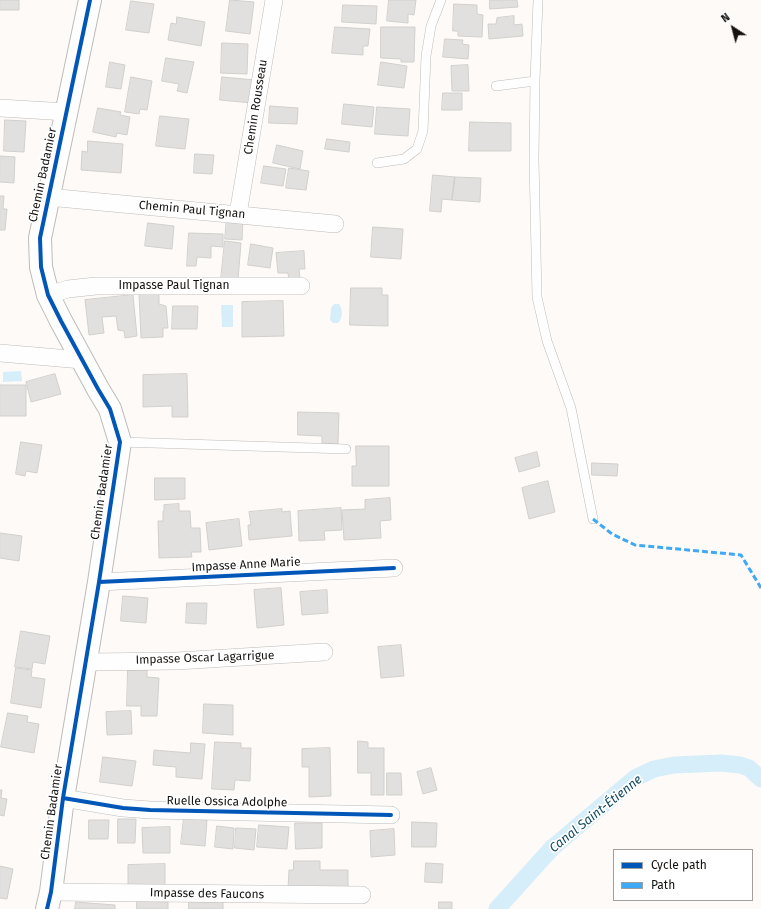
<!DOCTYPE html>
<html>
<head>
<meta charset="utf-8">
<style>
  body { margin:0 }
  #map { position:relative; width:761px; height:909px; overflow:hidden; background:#fdfaf7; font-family:"Fira Sans",sans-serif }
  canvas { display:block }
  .legend { position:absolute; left:613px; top:849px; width:140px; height:52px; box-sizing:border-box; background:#fff; border:1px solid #a1a09f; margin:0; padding:5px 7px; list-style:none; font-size:12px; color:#141210 }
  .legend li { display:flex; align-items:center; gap:8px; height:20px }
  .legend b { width:20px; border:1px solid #a1a09f }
  .north { position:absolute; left:713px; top:8px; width:40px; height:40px; -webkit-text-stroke:3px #fff; paint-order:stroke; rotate:324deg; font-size:11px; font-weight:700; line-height:16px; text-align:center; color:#141210 }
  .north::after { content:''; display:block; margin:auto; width:14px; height:18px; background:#141210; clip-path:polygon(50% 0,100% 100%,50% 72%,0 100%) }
</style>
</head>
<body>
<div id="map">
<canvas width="761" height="909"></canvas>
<ul class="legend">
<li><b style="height:5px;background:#0057b8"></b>Cycle path</li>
<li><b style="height:5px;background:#3fa9f5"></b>Path</li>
</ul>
<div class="north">N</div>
</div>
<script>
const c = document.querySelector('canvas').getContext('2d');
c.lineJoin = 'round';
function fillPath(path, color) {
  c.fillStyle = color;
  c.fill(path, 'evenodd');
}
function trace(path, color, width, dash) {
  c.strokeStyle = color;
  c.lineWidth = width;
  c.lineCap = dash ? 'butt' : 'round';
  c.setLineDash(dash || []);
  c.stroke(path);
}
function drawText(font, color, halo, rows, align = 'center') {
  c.font = font + ' "Fira Sans",sans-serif';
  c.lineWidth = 3.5;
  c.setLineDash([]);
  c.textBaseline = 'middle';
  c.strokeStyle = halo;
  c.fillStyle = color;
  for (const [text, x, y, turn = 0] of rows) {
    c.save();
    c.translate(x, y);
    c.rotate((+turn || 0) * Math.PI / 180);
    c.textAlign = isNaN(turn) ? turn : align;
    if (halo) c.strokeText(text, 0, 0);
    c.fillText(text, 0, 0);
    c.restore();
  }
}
fillPath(new Path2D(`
  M334,304H339C343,309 343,318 338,323H333L330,320L331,308Z
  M221,305H233V327H222Z
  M21,371L22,381L3,382V372Z`), '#d6eefa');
trace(new Path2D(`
  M497,909L552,848L635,778L654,769L674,765L721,763L740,765L749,768L761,779`), '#d6eefa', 17);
const building = new Path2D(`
  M0,0H19V10H0Z
  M230,0L254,2L250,34L226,31Z
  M389,0H416L414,15L408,14V23L387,21Z
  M490,0H517L518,7L490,9Z
  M131,1L154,4L149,33L126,30Z
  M454,4L477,5V14L483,15L482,37L458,36V31H453Z
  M343,5L377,6L376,24L342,22Z
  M514,16V25L522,24L523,36L489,39L488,24H496L497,18Z
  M177,17L205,22L201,46L168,40L171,23L176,24Z
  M335,27L370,29L368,46H363V55L332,53Z
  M381,27H415L414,62H401V59L381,58Z
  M445,39L463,40L462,44L469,45L468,59L443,57Z
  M222,43L248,44L247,74L221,73Z
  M166,58L194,62L187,93L177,91L179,84L162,81Z
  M110,62L125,65L121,89L106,87Z
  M381,62L407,66L404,88L378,85Z
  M468,65L469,91H452L451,66Z
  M131,77L152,81L147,110L140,109L139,114L125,112Z
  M222,77L255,80L252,103L220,100Z
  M443,93H462V110H442Z
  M344,104L374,107L372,127L342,124Z
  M270,106L298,108L297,124L269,123Z
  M377,107L410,109L408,136L375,134Z
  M98,108L121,112L120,115L130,117L127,135L117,133L116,137L93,132Z
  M160,116L189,119L185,149L156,146Z
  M5,120L26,121L24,152L4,151Z
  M470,122L511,123V151H469Z
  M327,139L350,142L349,152L325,149Z
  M88,141L123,144L121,173L81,170L82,151L87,152Z
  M277,145L303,151L300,169L273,163Z
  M195,154L214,155L212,174L194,173Z
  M0,156L15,157L14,183L0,182Z
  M264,166L286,169L283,186L261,183Z
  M289,168L309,171L306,190L286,188Z
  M433,175L455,177L452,200L442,199L441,212L430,211Z
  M455,177L481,178L480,202L452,200Z
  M0,196H4L3,209H7L5,230H0Z
  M227,218L243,219L242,240L225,239Z
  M148,223L174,226L172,249L145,246Z
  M373,227L403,229L401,259L371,257Z
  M189,233L223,234V247L211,246V258L197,257L196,266H187Z
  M225,241L241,243L238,280L221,279Z
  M251,244L273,248L270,268L248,265Z
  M304,251L305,269H299L300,279L289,280L288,273H278L276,253Z
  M351,288H382V295H388V326L350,325Z
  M159,292V304L166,306L168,328H163V337L141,338L139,293Z
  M133,295L137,336L125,338L124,331L118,330L116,316L102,317L104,333L89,335L85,300Z
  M283,301L284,336L242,337V302Z
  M173,306H198L197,329H172Z
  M55,374L61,394L31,402L26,382Z
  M187,374L188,417H172V406L143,407V375Z
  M0,385H26V416H0Z
  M298,412L339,413L338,444L322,443V436L298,435Z
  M21,442L42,445L37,473L26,471L25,476L16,474Z
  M356,446H389V486H352V466H356Z
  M537,452L540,466L519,472L515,458Z
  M592,463L618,464L617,476L592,475Z
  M155,478H185V499L155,500Z
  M548,481L555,512L529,519L522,488Z
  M390,498L391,520L380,521L381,538L344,540L342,510L365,509V500Z
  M179,504V511H190L191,528H200L201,552H191L192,557L159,558L158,521H163V511H164V505Z
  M341,508L342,530L324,531L325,540L299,541L298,511Z
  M282,509V512L290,511L292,536L249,540L248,525H251L249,512Z
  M239,519L242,546L209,550L206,523Z
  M0,533L22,536L19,561L0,558Z
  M281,588L284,625L257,628L254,590Z
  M327,590L328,613L302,615L300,592Z
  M123,596L148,598L146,623L121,621Z
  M187,603H207L206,624L186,623Z
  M21,631L50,636L45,664L33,662L32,669L15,667Z
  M401,645L404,676L381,678L378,647Z
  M16,668L32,670L31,677L45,679L41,708L11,703Z
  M128,670H147V677L159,678L157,716H141V706H127Z
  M204,704L233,705V735L203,733Z
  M131,711L132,734L107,735L106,712Z
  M8,713L28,716L27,722L39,724L34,753L1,747Z
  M358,741L368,742V748H384V795H371V773H358Z
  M215,742L241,743V748H251L250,781L235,780L234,790L212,789Z
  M191,743L205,744L202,779L176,777V767L153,765L154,750L190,753Z
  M330,748L331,796L309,797V767H302V749Z
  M103,757L136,761L132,786L100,782Z
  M431,768L437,790L423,794L417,772Z
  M387,773H401L402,795H387Z
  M0,790H2L1,798L7,799L4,816L0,815Z
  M184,818L207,820L205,846L181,844Z
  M118,819H136L135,843H118Z
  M89,820H109L108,839H89Z
  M412,822L437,823L436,847H412Z
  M295,823H322V848L296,849Z
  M259,825L289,827L287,849L257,847Z
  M217,826L234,828L233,849L215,847Z
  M170,827V853H143L142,828Z
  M236,828L256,829L254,850L235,848Z
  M394,829L395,855L371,857L370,831Z
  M294,861H320V870H348V890L288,889L289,870H293Z
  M426,863L443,864L442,883L425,882Z
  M165,864V888L128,889V865Z
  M0,866L13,869L7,899L0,898Z
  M189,900H223V909H189Z
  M137,901L168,902V909H137Z
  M76,902L115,905V909H75Z
  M439,902H452V909H439Z`);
fillPath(building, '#e2e0de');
trace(building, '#d2d0cd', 1);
const lane = new Path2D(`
  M538,0L535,81L534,160L537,297L547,341L571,408L593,519
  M496,86L535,81
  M377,163L404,159L417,149L423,131L426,56L431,26L441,0
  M120,442L346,449`);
const street = new Path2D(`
  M0,108L67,112
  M48,197L335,224
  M238,214L274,0
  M48,295L68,289L96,286H301
  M0,353L82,360
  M99,582L394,568
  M86,662L177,661L324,652
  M63,798L123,808L150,810L391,815
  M51,892L362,895`);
const secondary = new Path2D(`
  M47,909L51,892L63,798L99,582L120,442L110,409L98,389L61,321L48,295L41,267L40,238L90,0`);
trace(lane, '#bebcb9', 10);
trace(street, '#bebcb9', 18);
trace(secondary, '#bebcb9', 24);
trace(lane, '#fffefe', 9);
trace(street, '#fffefe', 17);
trace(secondary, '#fffefe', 22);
trace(new Path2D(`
  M593,519L612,534L635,545L741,555L761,588`), '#3fa9f5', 3, [6, 3]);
trace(new Path2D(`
  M99,582L394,568
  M63,798L123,808L150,810L391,815
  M47,909L51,892L63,798L99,582L120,442L110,409L98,389L61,321L48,295L41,267L40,238L90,0`), '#0057b8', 4);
drawText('12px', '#141210', '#fff', [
  ["Chemin Rousseau",256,107,-81],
  ["Chemin Badamier",43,175,-78],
  ["Chemin Paul Tignan",192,210,5],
  ["Impasse Paul Tignan",174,286],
  ["Chemin Badamier",102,492,-82],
  ["Impasse Anne Marie",246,565,-3],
  ["Impasse Oscar Lagarrigue",205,658,-2],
  ["Ruelle Ossica Adolphe",227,802,1],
  ["Chemin Badamier",52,812,-82],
  ["Impasse des Faucons",207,894,1]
]);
drawText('italic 13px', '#114a60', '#fff', [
  ["Canal Saint-Étienne",596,814,-39]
]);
</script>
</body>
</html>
